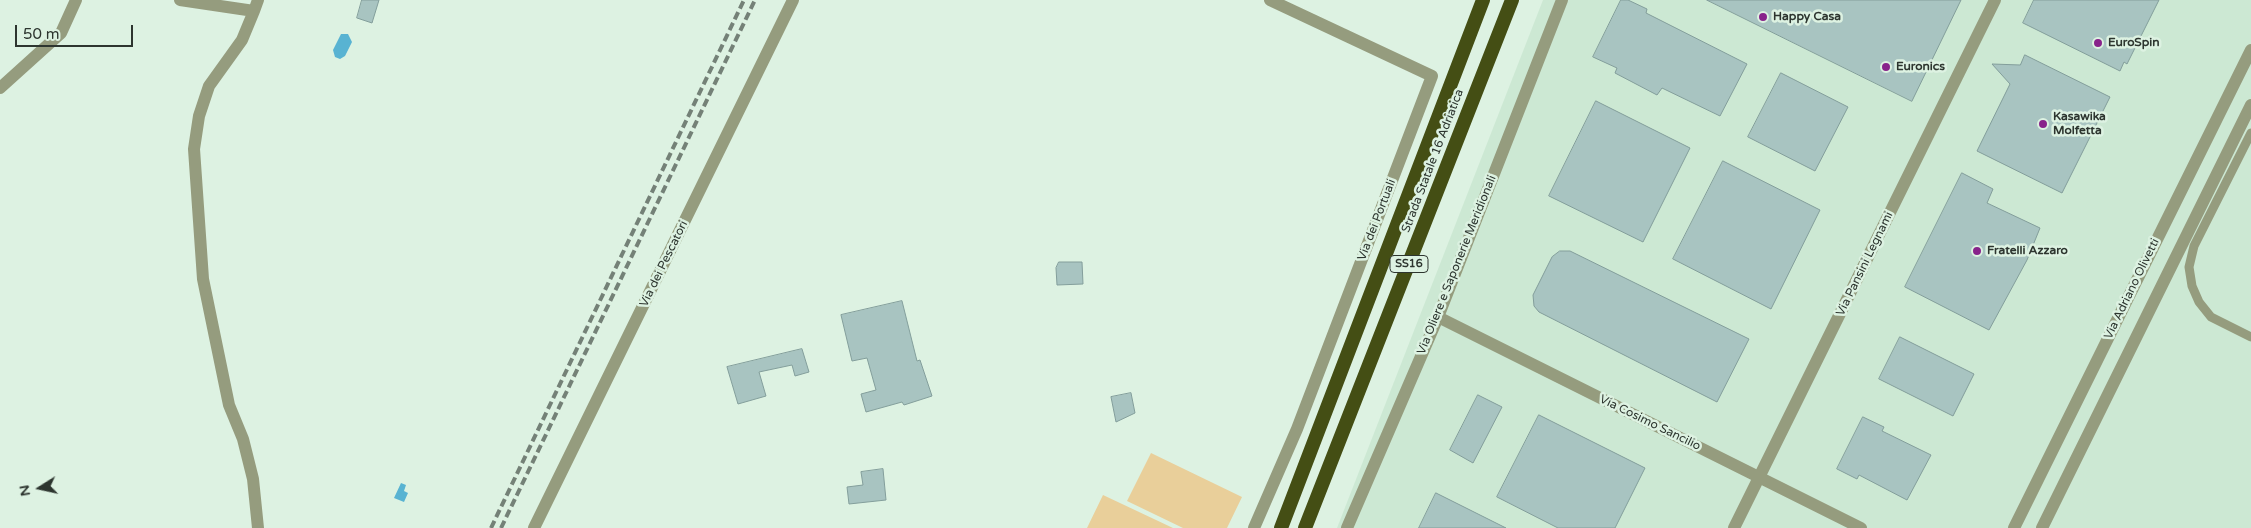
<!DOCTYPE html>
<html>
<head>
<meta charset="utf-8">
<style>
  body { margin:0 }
  #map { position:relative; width:2251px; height:528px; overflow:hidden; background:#ddf2e2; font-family:"Varela Round",sans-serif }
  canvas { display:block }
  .north { position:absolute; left:15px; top:463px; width:50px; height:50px; -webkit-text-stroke:4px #ddf2e2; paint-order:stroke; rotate:260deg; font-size:14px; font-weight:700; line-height:20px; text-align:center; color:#2d352f }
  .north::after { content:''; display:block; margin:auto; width:18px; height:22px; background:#2d352f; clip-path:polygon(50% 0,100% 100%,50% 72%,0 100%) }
  .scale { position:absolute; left:15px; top:25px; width:118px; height:22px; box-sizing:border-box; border:2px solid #2d352f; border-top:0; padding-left:6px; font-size:15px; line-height:18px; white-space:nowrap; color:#2d352f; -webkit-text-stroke:4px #ddf2e2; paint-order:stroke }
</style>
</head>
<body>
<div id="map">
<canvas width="2251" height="528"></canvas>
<div class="north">N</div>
<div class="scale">50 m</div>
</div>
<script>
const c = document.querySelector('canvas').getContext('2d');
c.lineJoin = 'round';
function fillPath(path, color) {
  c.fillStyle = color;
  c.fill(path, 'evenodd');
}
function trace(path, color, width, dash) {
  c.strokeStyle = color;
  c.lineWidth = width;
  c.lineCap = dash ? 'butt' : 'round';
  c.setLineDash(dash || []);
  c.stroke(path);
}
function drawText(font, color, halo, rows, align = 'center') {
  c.font = font + ' "Varela Round",sans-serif';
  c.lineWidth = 5;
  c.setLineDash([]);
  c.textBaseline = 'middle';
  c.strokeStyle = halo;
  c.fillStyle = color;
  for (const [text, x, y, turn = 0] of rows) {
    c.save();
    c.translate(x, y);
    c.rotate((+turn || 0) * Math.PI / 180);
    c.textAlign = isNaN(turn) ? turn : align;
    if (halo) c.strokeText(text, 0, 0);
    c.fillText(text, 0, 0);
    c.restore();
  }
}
fillPath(new Path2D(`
  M1543,0H2251V528H1337Z`), '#cce8d3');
fillPath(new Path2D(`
  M1151,453L1242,497L1227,528H1183L1127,501Z
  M1103,495L1173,528H1087Z`), '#e9cf9a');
fillPath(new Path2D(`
  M341,34H348L352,42L345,56L340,59L335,57L333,50Z
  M401,483L406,485L404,491L408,493L404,502L394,498Z`), '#58b3d2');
const building = new Path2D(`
  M362,0H379L372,23L357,18Z
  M1621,0H1628L1647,9L1646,13L1747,64L1720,116L1662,88L1657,95L1615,73L1617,68L1593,57Z
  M1707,0H1961L1912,101Z
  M2034,0H2159L2127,64L2124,62L2120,71L2023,23Z
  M2025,55L2110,97L2062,193L1977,151L2010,84L1992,64L2020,65Z
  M1781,73L1848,107L1815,171L1748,137Z
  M1596,101L1690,148L1643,242L1549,196Z
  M1723,161L1820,210L1771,309L1673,259Z
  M1962,173L1993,189L1987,203L2040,228L2027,260L1989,330L1905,287Z
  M1560,251H1570L1749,339L1717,402L1539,312L1534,306L1533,295L1552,257Z
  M1059,262H1082L1083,284L1057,285L1056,268Z
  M902,301L917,361L920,360L932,396L904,405L902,402L866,412L861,394L876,390L867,358L852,361L841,315Z
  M1900,337L1974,374L1953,416L1879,379Z
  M802,349L809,372L795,376L792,365L759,372L766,396L738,404L727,367Z
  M1131,393L1135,413L1116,422L1111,397Z
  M1478,395L1502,407L1473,463L1450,450Z
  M1539,415L1645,468L1615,528H1558L1497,497Z
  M1863,417L1884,427L1882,431L1931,455L1907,500L1859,475L1857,479L1837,469Z
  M883,469L886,500L849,504L847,487L863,485L861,472Z
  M1436,493L1506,528H1419Z`);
fillPath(building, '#a8c4c1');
trace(building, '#839e9b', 1);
trace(new Path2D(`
  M2251,133L2194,246L2189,267L2192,286L2199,302L2211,317L2251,337`), '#959c7e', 9);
trace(new Path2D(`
  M180,0L254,11L258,0
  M254,11L242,40L209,86L199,116L194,149L203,279L229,405L243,439L253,479L258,528
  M0,88L61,33L76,0
  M1438,317L1861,528
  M1254,528L1297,429L1432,76L1270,0
  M1347,528L1438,317L1562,0
  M1734,528L1995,0`), '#959c7e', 12);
trace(new Path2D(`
  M534,528L793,0
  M2014,528L2251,50
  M2042,528L2251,105`), '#959c7e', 12);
trace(new Path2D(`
  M1281,528L1483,0
  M1305,528L1512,0`), '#444e14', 14);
trace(new Path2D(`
  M491,528L744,0
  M501,528L755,0`), '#748177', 4, [8, 4]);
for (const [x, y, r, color] of [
  [1763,17,5,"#88238b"],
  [2098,43,5,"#88238b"],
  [1886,67,5,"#88238b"],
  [2043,124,5,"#88238b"],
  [1977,251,5,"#88238b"]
]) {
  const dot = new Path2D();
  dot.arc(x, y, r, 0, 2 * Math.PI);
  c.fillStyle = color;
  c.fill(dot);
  trace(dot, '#ddf2e2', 2);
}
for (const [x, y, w] of [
  [1409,264,38]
]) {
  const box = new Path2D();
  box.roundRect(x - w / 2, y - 8.5, w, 17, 4);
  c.fillStyle = '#ddf2e2';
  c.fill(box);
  trace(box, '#2d352f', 1);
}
drawText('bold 11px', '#2d352f', null, [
  ["SS16",1409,264]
]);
drawText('bold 12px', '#2d352f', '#ddf2e2', [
  ["Happy Casa",1773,17],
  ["EuroSpin",2108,43],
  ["Euronics",1896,67],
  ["Kasawika",2053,117],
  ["Molfetta",2053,131],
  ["Fratelli Azzaro",1987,251]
], 'left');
drawText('12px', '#2d352f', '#ddf2e2', [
  ["Strada Statale 16 Adriatica",1433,161,-69],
  ["Via dei Portuali",1377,220,-69],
  ["Via dei Pescatori",664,264,-64],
  ["Via Pansini Legnami",1865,264,-64],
  ["Via Oliere e Saponerie Meridionali",1457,265,-68],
  ["Via Adriano Olivetti",2132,289,-64],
  ["Via Cosimo Sancilio",1650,423,26]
]);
</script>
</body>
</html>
